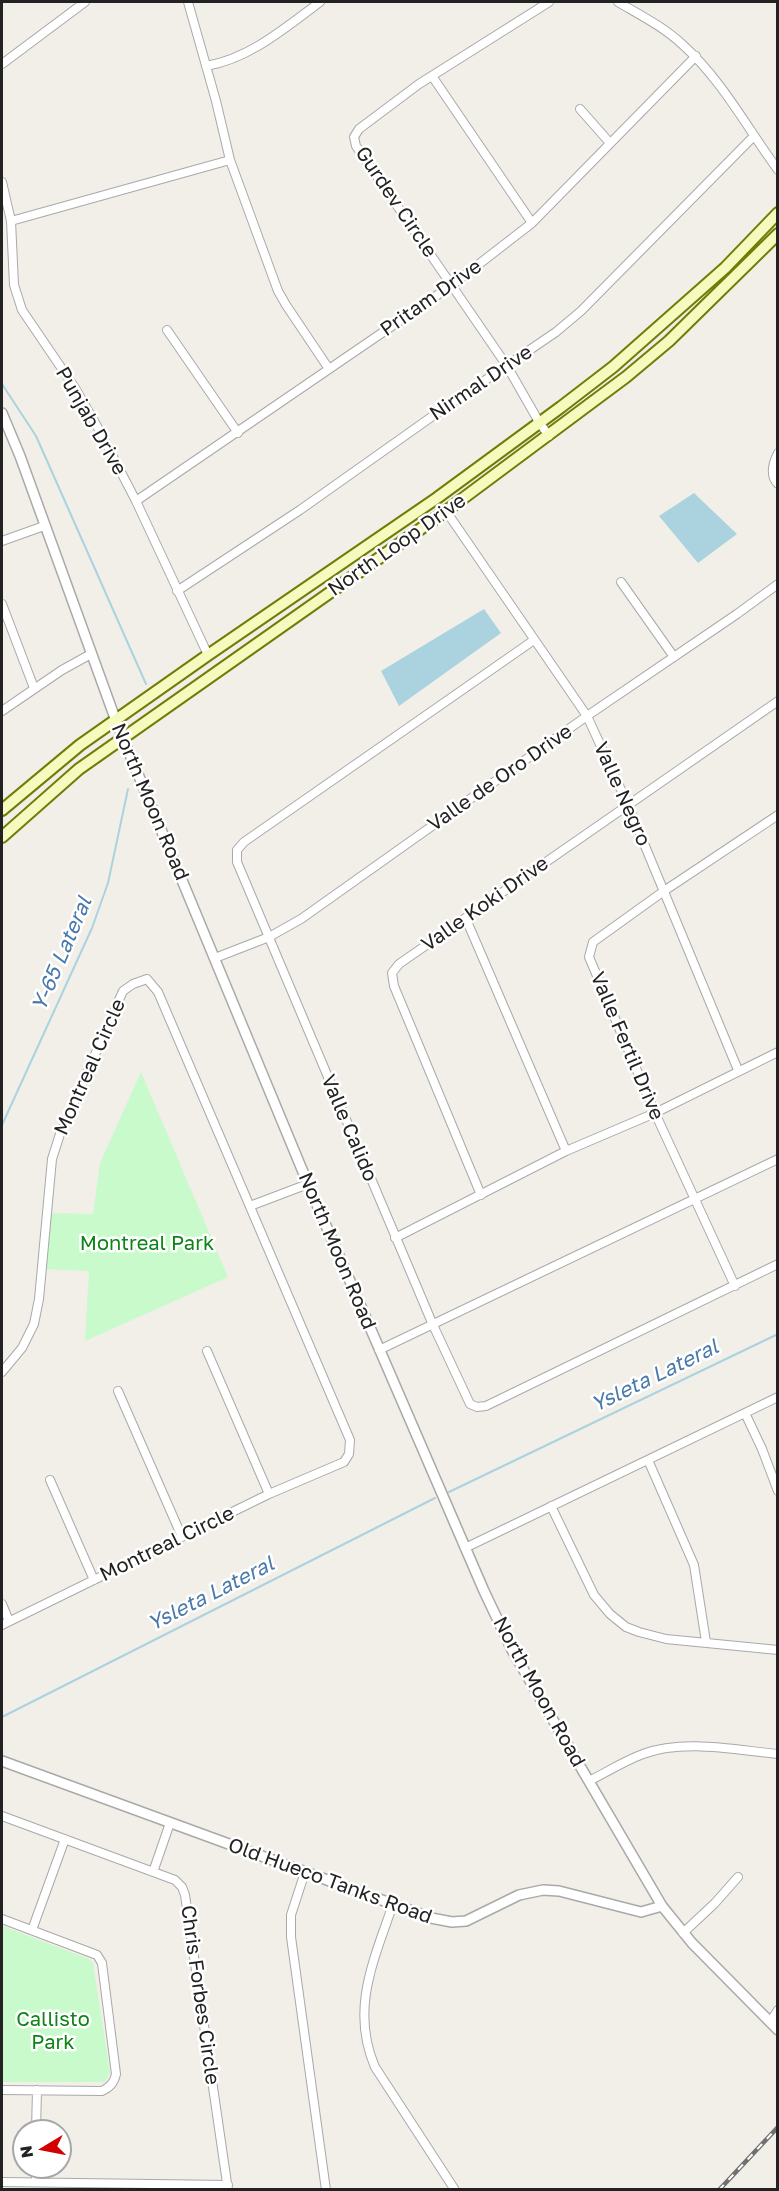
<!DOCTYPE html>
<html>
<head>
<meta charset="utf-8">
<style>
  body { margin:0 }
  #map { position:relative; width:779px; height:2191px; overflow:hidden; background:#f2efe9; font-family:"Golos Text",sans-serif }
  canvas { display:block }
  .frame { position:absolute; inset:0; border:3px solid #222; pointer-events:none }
  .north { position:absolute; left:12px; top:2119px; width:60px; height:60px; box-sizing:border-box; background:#fff; border:2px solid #a7a7a7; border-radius:50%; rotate:260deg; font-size:16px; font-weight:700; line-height:24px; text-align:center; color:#222 }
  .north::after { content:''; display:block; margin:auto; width:21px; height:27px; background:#d40000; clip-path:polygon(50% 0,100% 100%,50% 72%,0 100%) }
</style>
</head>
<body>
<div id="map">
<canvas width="779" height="2191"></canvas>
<div class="frame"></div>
<div class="north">N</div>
</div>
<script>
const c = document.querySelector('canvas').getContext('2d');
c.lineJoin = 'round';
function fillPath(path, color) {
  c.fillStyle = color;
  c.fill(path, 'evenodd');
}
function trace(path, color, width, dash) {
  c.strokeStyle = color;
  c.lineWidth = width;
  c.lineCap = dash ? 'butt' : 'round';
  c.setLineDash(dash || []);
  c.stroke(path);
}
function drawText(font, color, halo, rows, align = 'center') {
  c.font = font + ' "Golos Text",sans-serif';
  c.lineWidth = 5;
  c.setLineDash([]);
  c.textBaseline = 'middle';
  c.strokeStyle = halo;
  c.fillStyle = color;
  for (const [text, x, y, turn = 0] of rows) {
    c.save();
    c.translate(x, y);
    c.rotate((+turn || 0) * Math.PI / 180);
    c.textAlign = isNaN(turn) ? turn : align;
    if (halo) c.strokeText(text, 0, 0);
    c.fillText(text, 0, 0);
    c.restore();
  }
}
fillPath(new Path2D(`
  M141,1072L228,1277L85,1341L89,1271L41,1269L46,1213L93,1214L100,1163Z
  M2,1926L89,1959L93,1963L110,2072L105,2082H2Z`), '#c8facc');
fillPath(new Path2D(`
  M694,493L737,534L698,563L659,516Z
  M484,609L501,633L399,706L381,671Z`), '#aad3df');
trace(new Path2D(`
  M2,384L36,436L146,684
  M2,1125L92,928L108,883L128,789
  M449,1492L778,1334
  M2,1717L435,1498`), '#aad3df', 2);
const minor = new Path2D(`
  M188,2L216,101L230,160L278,291L286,305L329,369
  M549,2L419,84L359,129L354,137L356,146L507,366L539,422L549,436
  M618,2C640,15 664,27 683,45C722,80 747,128 778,170
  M2,64L85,2
  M206,66C249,59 285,28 320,2
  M432,76L532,223
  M580,109L610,143
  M2,182L11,221L14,285L22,310L75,388L98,428L136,501L208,655
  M11,221L230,160
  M167,330L238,433
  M778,453C773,463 769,475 778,484
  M136,501L452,285L532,223L696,56
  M446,511L587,716L628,805L738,1070
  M2,541L44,526
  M621,582L674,657
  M177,591L300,510L437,413L556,332L581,311L753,137
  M2,604L34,688
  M534,640L244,842L237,850V862L433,1325L470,1404L477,1407L486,1406L778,1264
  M2,711L62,670L91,654
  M466,919L566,1151
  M215,958L269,937L301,919L587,716L737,614L778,584
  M481,1195L394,986L392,973L399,964L778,701
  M250,1206L308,1184
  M395,1238L566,1151L655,1113L778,1052
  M735,1286L655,1113L589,957L593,942L664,891L778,815
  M379,1350L778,1159
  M207,1351L269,1494
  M2,1372L22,1348L34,1324L39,1299L52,1159L60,1134L123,991L133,984L147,979L158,992L350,1440L349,1454L344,1462L269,1494L2,1625
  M118,1391L182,1537
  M745,1413L762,1449L778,1491
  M648,1460L694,1565L706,1642
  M50,1480L94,1580
  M551,1506L594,1595L610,1614L626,1627L639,1632L666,1639L778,1650
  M465,1548L778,1397
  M2,1604L9,1621
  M589,1781C607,1772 624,1761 643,1754C684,1739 735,1750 778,1754
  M2,1816L175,1880L182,1887L185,1895L228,2190
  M153,1872L170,1823
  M305,1872L291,1915V1937L326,2190
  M393,1904C374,1960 350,2009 375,2067L455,2190
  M2,1919L97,1955L102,1963L116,2074C114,2083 110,2087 102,2091L2,2090
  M32,1930L65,1839
  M683,1933L715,1903L738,1877
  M770,2022L778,2010
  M36,2131L37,2090
  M2,2182L228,2185
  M36,2182V2167`);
const tertiary = new Path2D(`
  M2,413L20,456L116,721L308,1184L484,1591L512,1650L662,1906L692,1943L778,2030
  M2,1761L431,1918L452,1922L466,1921L519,1895L543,1890L559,1891L641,1912L662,1906`);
const secondary = new Path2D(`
  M2,810L80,745L208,655L437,498L561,407L613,367L725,268L778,213
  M2,837L79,769L446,511L626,377L669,341L778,234`);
trace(minor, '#a9a9a9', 10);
trace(tertiary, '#a9a9a9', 12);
trace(secondary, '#707d05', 14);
trace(minor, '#fff', 8);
trace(tertiary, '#fff', 9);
trace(secondary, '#f7fabf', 10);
const rail = new Path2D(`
  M719,2190L778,2127`);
trace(rail, '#707070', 4.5);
trace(rail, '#fff', 2, [7]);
drawText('20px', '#222', '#fff', [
  ["Gurdev Circle",396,202,56],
  ["Pritam Drive",431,298,-35],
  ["Nirmal Drive",481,383,-34],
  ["Punjab Drive",91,421,60],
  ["North Loop Drive",397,545,-35],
  ["Valle de Oro Drive",500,778,-35],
  ["Valle Negro",622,794,66],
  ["North Moon Road",150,802,67],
  ["Valle Koki Drive",485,904,-35],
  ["Valle Fertil Drive",627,1046,67],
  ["Montreal Circle",90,1067,-66],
  ["Valle Calido",349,1128,67],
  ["North Moon Road",337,1251,67],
  ["Montreal Circle",167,1544,-26],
  ["North Moon Road",539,1692,61],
  ["Old Hueco Tanks Road",330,1881,20],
  ["Chris Forbes Circle",200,1995,82]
]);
drawText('20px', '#0c8416', '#fff', [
  ["Montreal Park",147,1244],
  ["Callisto",53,2020],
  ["Park",53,2043]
]);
drawText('italic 21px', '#4a7aab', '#fff', [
  ["Y-65 Lateral",62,954,-67],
  ["Ysleta Lateral",655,1376,-26],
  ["Ysleta Lateral",211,1594,-27]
]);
</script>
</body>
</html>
